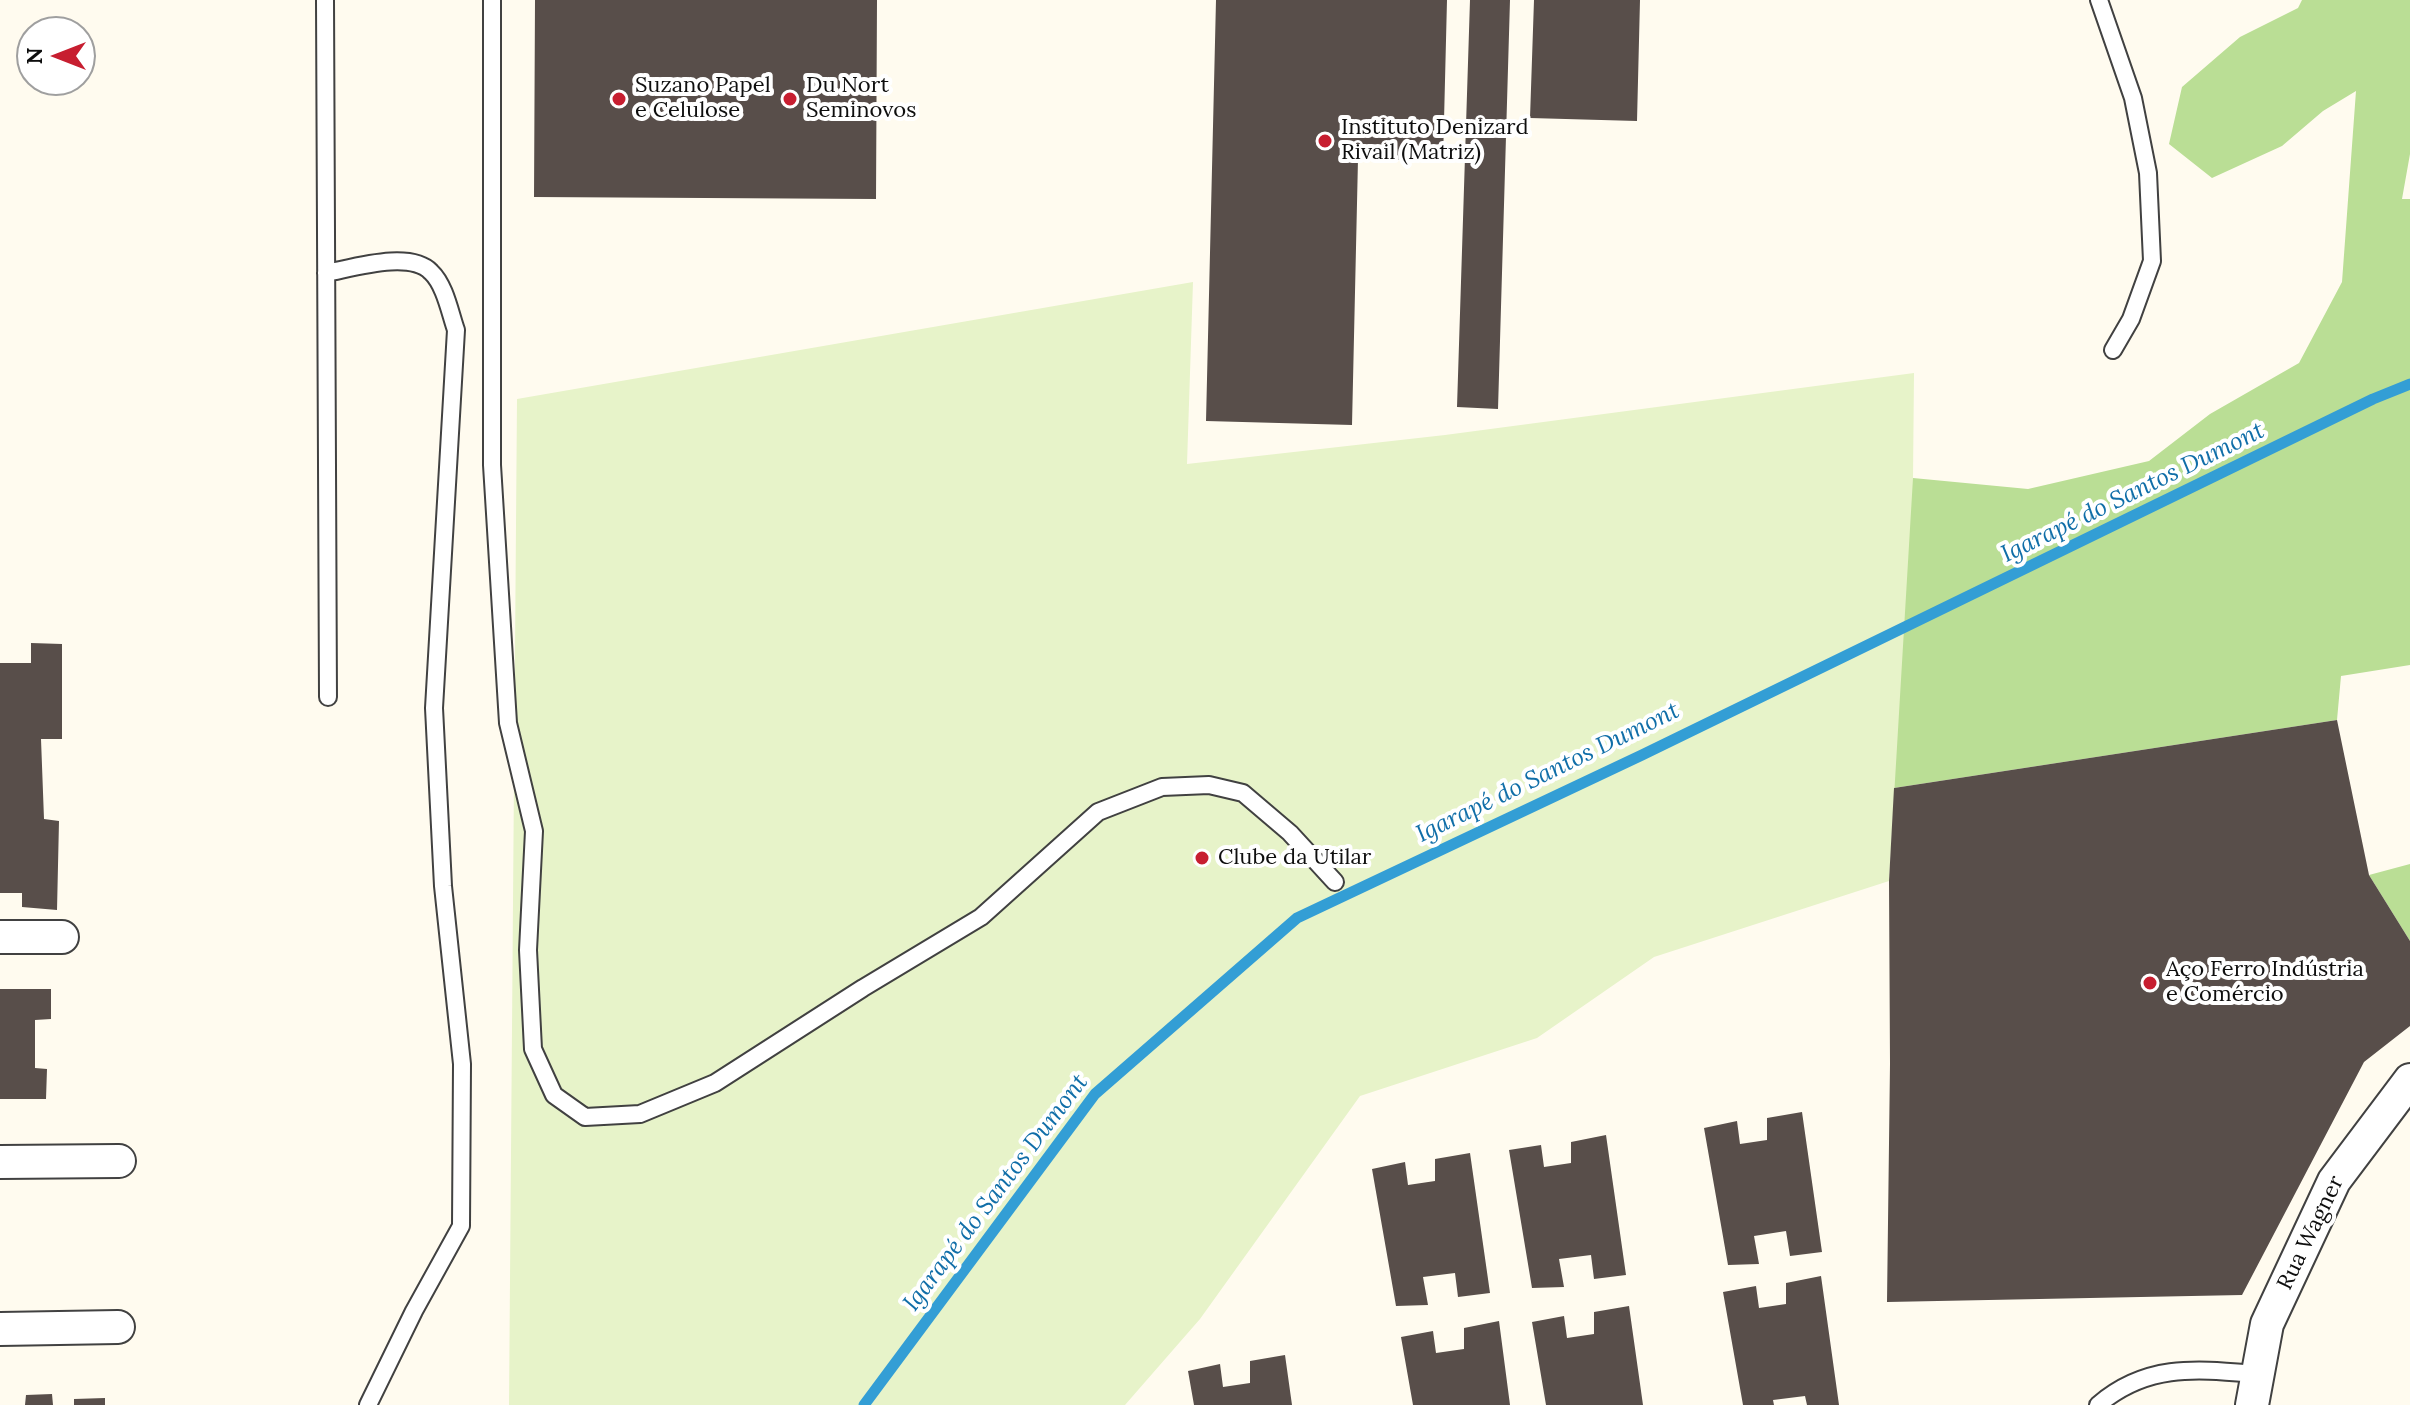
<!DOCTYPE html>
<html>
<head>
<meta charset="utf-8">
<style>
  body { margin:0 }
  #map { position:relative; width:2410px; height:1405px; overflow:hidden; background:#fffbef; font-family:Lora,serif }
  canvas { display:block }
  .north { position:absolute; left:16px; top:16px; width:80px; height:80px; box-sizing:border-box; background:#fff; border:2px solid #9f9f9f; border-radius:50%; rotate:270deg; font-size:22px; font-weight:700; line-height:32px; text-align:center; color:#0e0e0e }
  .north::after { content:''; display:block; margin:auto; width:28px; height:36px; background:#c71e30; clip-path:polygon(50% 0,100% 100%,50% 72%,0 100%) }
</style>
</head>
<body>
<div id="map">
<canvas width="2410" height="1405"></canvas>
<div class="north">N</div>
</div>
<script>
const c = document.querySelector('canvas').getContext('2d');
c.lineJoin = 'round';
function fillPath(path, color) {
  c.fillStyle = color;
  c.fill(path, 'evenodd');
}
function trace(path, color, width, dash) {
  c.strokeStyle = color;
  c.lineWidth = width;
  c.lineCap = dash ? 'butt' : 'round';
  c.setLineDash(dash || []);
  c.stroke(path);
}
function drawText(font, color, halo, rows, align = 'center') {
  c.font = font + ' Lora,serif';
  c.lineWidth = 8;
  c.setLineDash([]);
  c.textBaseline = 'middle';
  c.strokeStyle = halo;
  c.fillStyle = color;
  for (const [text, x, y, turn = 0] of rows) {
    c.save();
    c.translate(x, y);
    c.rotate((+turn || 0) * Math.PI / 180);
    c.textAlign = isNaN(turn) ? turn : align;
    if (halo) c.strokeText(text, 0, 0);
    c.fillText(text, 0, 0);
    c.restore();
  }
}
fillPath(new Path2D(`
  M2302,0H2410V154L2402,199H2410V665L2341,676L2337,720L1894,788L509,1405L1913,478L2028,489L2149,461L2210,414L2299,363L2342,282L2356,91L2323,111L2282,146L2212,178L2169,144L2182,87L2240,37L2298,8Z
  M2410,864V941L2369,875Z`), '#bade95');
fillPath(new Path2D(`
  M1193,282L1187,464L1445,435L1914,373L1913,478L1889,881L1654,957L1537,1038L1360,1096L1200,1319L1125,1405H509L517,399Z`), '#e7f3c9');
trace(new Path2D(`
  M864,1405L1095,1094L1297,918L1642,755L2373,399L2410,384`), '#339ed5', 11);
fillPath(new Path2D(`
  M535,0H877L876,199L534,197Z
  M1216,0H1447L1443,161L1358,159L1352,425L1206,421Z
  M1470,0H1510L1498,409L1457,407Z
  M1534,0H1640L1637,121L1530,118Z
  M31,643L62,644V739H41L44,819L59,821L57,910L22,907V893H0V663H31Z
  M2337,720L2369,875L2410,941V1026L2364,1062L2242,1295L1887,1302L1890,1064L1889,881L1894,788Z
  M0,989H51V1019L35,1020V1068L47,1069L46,1099H0Z
  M1802,1112L1822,1252L1790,1256L1786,1231L1754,1236L1759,1264L1728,1265L1704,1128L1737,1121L1740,1144L1767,1140V1118Z
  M1606,1135L1626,1275L1594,1279L1591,1255L1559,1259L1564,1287L1532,1288L1509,1150L1541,1145L1544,1167L1571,1163V1142Z
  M1470,1153L1490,1293L1458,1297L1455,1273L1423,1277L1428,1305L1396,1306L1372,1169L1405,1162L1408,1185L1435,1181V1159Z
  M1821,1276L1839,1405H1807L1805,1396L1773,1400L1774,1405H1743L1723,1292L1756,1286L1759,1308L1786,1304V1283Z
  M1629,1306L1643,1405H1546L1532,1322L1564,1316L1567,1338L1594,1334V1312Z
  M1499,1321L1510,1405H1413L1401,1337L1433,1331L1436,1353L1464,1349V1328Z
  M1285,1355L1292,1405H1194L1188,1371L1220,1364L1223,1387L1250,1383V1361Z
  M52,1394L53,1405H25L26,1395Z
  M105,1398V1405H74V1399Z`), '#584e4a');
const service = new Path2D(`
  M325,0L328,697
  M492,0V465L508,723L534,831L528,950L533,1049L554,1095L585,1117L640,1114L715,1083L863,988L981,917L1098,812L1162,787L1209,785L1243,793L1290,833L1335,882
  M2099,0L2133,98L2148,173L2152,261L2131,319L2113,350
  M326,273C353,268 410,250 431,272C445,285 450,313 456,330L434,708L443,886L462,1064L461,1226L414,1311L368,1405
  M2098,1405C2147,1363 2197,1369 2257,1374`);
const minor = new Path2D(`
  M0,937H62
  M0,1162L119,1161
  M0,1329L118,1327
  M2252,1405L2267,1324L2334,1181L2410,1080`);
trace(service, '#414141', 20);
trace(minor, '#414141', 36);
trace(service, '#fff', 16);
trace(minor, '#fff', 32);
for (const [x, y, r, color] of [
  [619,99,8,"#c71e30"],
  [790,99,8,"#c71e30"],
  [1325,141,8,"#c71e30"],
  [1202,858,8,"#c71e30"],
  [2150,983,8,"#c71e30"]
]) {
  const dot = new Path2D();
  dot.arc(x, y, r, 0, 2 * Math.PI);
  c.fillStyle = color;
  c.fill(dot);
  trace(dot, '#fff', 3);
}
drawText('22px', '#0e0e0e', '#fff', [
  ["Suzano Papel",635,86],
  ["e Celulose",635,111],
  ["Du Nort",806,86],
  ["Seminovos",806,111],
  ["Instituto Denizard",1341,128],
  ["Rivail (Matriz)",1341,153],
  ["Clube da Utilar",1218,858],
  ["Aço Ferro Indústria",2166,970],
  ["e Comércio",2166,995]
], 'left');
drawText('22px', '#0e0e0e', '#fff', [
  ["Rua Wagner",2311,1233,-64]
]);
drawText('italic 24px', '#106ea8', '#fff', [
  ["Igarapé do Santos Dumont",2133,493,-26],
  ["Igarapé do Santos Dumont",1548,773,-26],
  ["Igarapé do Santos Dumont",996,1193,-53]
]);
</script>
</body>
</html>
